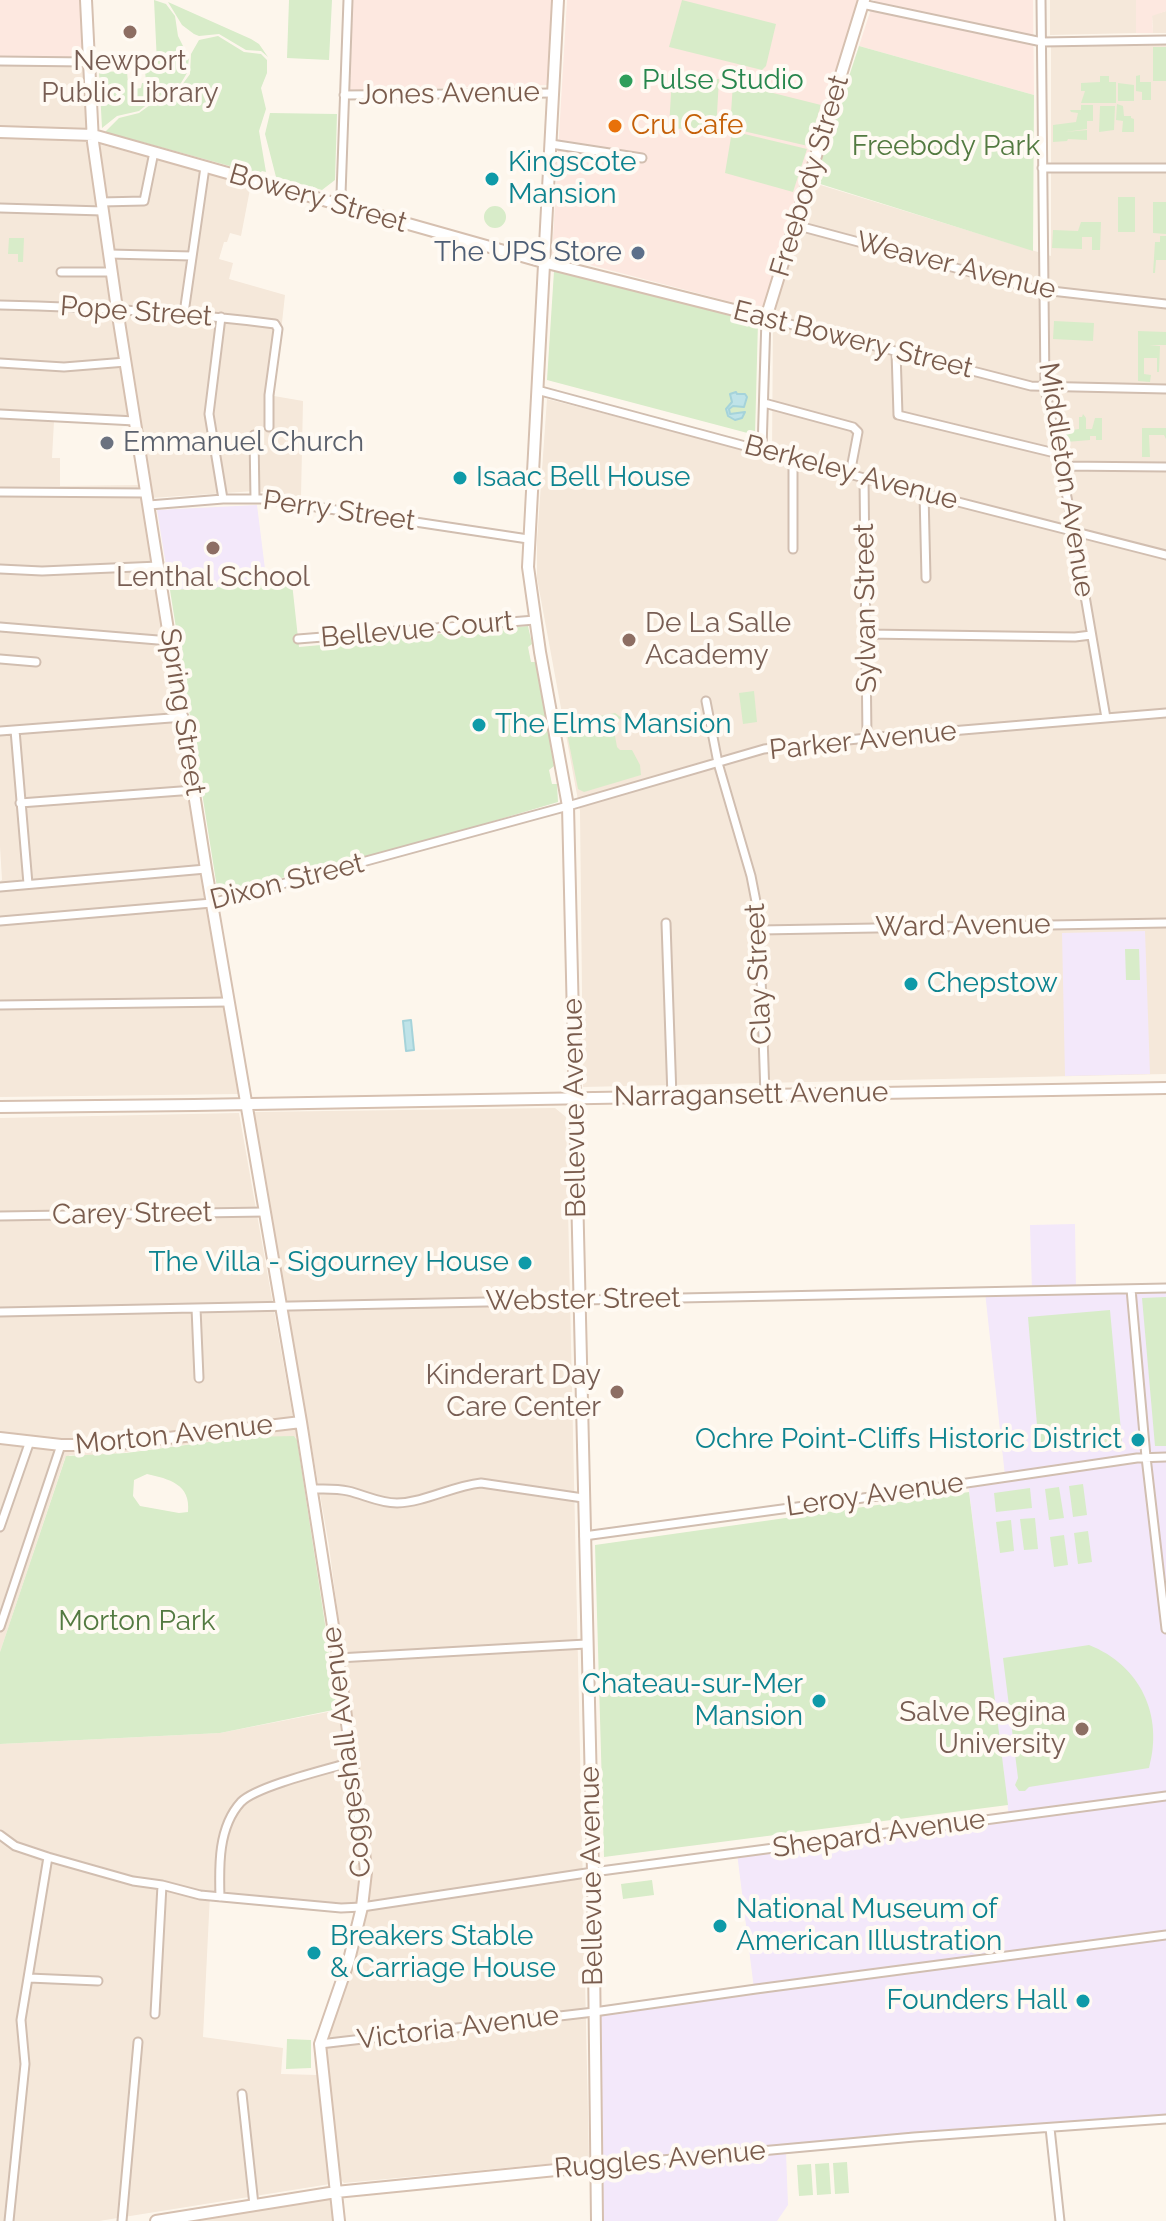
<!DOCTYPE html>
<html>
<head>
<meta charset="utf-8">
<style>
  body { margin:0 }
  canvas { display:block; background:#fdf6ec }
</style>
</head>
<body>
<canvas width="1166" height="2221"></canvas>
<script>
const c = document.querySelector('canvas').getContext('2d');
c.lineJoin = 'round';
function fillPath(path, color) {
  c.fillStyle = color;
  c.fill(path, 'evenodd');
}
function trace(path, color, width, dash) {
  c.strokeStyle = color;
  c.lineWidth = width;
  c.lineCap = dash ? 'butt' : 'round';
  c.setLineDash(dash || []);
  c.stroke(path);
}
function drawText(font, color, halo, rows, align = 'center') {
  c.font = font + ' Raleway,sans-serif';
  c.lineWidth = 8;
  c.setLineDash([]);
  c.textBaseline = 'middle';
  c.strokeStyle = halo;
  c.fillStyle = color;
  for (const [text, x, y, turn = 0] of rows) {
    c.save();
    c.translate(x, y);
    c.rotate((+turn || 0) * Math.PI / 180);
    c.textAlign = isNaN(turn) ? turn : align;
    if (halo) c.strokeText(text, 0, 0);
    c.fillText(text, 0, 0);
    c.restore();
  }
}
fillPath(new Path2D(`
  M1050,0H1136V33L1050,35Z
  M1166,11V33H1153L1152,15Z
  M1166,45V1074L583,1087L580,811L537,578V541L547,399L772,456L773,317L814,183L1051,256V47Z
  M0,57L84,59L132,425L54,421L52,458H60V486L141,485L238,1094L0,1097V881L2,880L0,846Z
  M98,144L251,184L241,236L230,233L227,242H224L219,259L233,263L229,279L285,295L274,396L303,401L301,497L255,491L151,498Z
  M555,1108L566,1117L589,2160L344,2183L340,2179L325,2044L354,1961L369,1893L371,1871L329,1546L253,1112Z
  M239,1113L297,1440L295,1437H246L95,1456L70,1455L65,1458L0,1652V1118Z
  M338,1710L361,1871L358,1905L210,1894L203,2037L283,2048L281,2074L317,2075L330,2184L99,2221H0V1744L220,1733Z
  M327,2198L333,2201L335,2221H179Z`), '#f5e8da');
fillPath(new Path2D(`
  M0,0H81L84,59L0,57Z
  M353,0H553L548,85L437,88V90H350Z
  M567,0H859L762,310L552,255Z
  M874,0H1033L1034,95L859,46Z
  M1136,0H1166V11L1152,16L1153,33H1136Z`), '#fde8e0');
fillPath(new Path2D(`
  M257,505L267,585L170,590L157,510Z
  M1145,931L1150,1074L1065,1076L1062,933Z
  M1075,1224L1076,1290L1166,1288V2119L786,2152L788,2205L777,2221H597L594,2012L754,1989L737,1853L1009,1817L968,1482L1005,1476L985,1292L1032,1291L1030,1225Z`), '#f3e8fa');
fillPath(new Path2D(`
  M154,0L166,4L175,16L178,36L189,58L187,73L181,83L172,90L155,98L139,111L117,116L102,128L99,72L127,71L128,84H133L135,89L141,88L142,83H146L145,70H149V64L157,63Z
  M289,0H332L329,60L287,58Z
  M682,0L776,24L766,66L762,70L669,47Z
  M168,2L251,39L259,44L268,57L261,51L246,50L219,34L199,36L194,34L182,25Z
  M218,36L244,52L261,54L267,60V73L261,88L266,109L259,131L266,172L262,171L259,174L105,132L119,118L139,113L157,100L179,89L190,74L191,54L199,40Z
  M859,46L1034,95L1033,251L814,182Z
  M1153,47H1166V81H1153Z
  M1140,75V82H1151V100H1142V92L1136,91V76Z
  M672,76L719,79L716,131L669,128Z
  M1100,76H1109V82H1116V103H1081L1085,91H1081V83L1100,82Z
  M733,83L821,105L808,146L730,128Z
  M1118,83L1134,85V101H1118Z
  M1117,104L1123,106L1124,116H1131V118L1134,119V132H1122L1123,121L1116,120Z
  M1081,105H1093V121H1087V129L1065,132L1087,130V140L1068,139L1067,141L1053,142V125L1076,122L1078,113L1071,112L1070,110H1081Z
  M1100,106H1115L1114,130L1099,132Z
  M270,113L337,114L335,180L322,190L276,177L265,134Z
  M732,131L807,149L793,192L725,173Z
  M1118,197H1135V232H1118Z
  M1153,202H1166V234L1153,233Z
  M484 217a11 11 0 1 1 22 0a11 11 0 1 1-22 0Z
  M1081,222H1101L1100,250H1092V237H1082V249L1052,248L1053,230L1078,231Z
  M1160,236H1166V260H1156L1155,273H1153L1155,242H1160Z
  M9,238H24L23,262H18V254H8Z
  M554,271L730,315L734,320L742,318L758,322L755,435L547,380Z
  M1054,321L1094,323L1093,341L1053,339Z
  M1138,331L1166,332V345H1149L1160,346L1159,372H1157V358H1144V374L1151,375L1150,382L1138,381Z
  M1083,414L1086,418V429H1092L1095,418H1102V440H1096V436H1090V440L1066,442L1065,431L1079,429V417H1082Z
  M1142,428H1166V439L1164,435H1149L1150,457H1142Z
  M292,583L299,647L528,626L532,644L528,647L531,662H536L554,766L549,770L552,784H557L558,802L412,845L218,894L170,590Z
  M754,691L757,722L743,724L739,693Z
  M615,713L622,718L616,720L613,725L617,747L620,750H632L640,765L641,775L584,792L578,789L565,723Z
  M1125,949H1139L1140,980H1126Z
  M1166,1297V1446H1155L1142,1298Z
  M1110,1310L1122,1442L1039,1449L1028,1317Z
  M294,1436L297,1440L338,1709L220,1733L0,1744V1652L66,1456L126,1453L246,1437ZM147,1474C169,1479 191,1484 188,1512L179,1513L140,1506L133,1496L134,1480Z
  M1083,1484L1087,1515L1073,1517L1069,1486Z
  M1059,1487L1064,1518L1049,1520L1045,1489Z
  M1030,1488L1032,1508L996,1512L994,1493Z
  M969,1492L1008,1805L604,1857L595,1545Z
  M1035,1518L1038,1549L1024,1550L1020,1519Z
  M1011,1520L1014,1551L1000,1553L996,1522Z
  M1088,1531L1092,1562L1078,1564L1074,1533Z
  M1064,1535L1068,1565L1054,1567L1050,1537Z
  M1089,1645C1140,1665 1164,1715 1149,1768L1029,1787L1025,1791H1019L1015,1785L1018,1778L1003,1658Z
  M652,1880L654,1895L623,1899L621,1884Z
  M287,2039L311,2040V2068L286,2069Z
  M847,2162L849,2193L835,2194L833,2163Z
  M829,2163L831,2194L817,2195L815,2164Z
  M811,2164L813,2195L799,2196L797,2165Z`), '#d8ecc9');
const water = new Path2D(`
  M736,392L737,394H745L747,397L744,407L733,406L729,409L730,414L745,412L742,418L735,420L728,416L726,409L732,402L730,394Z
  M411,1020L414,1050L406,1051L403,1021Z`);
fillPath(water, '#bfe3e8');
trace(water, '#a5d3da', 2);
const street = new Path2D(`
  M1041,0L1045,388L1074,532L1106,718
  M862,4L1042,42L1166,40
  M0,61L88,62
  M344,95L554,93
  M551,144L642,158
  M1042,168H1166
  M101,202L144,201L154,152
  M339,205L341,194L348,0
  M0,208L103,211
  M795,225L1034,289L1166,304
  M109,254L192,256
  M61,272H112
  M0,305C92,307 183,312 275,324L278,329L269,395V427
  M184,313L205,167
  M221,317L209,414L223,499
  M896,351L898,415L1059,454
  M0,363L64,367L126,362
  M537,390L864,478L1166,555
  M764,403L853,427L858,432L850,474
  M0,414L135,421
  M254,435L255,499
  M762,450L766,318L1031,386L1166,389
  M1061,466L1166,467
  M864,478L867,738
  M0,492L147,493
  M924,493L926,578
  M149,505L223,499H263L528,539
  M793,549V459
  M0,569L42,571L159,566
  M0,627L170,641
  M866,634L1075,637L1091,635
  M298,639L535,620
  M0,659L36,662
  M706,701L718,763L751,876L759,917L765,1095
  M15,730L28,884
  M0,731L184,717
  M20,803L194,790
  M0,887L206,869
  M0,921L212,903L568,806L764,749L867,738L1166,713
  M666,923L672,1097
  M760,930L1166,923
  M0,1005L229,1002
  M0,1216L265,1212
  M1131,1289L1146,1457L1166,1629
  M196,1308L199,1378
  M0,1312L1166,1288
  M311,1489C324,1489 336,1488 348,1491C365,1495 379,1503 397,1503C426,1502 452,1486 481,1483L583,1498
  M0,1527L30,1441
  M584,1536L885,1495L1137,1458L1166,1457
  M0,1627L61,1445
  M338,1658L586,1644
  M0,1835L15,1846L48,1857L133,1881L162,1885L200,1895L341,1908L362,1907L593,1872L1166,1796
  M220,1897C219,1866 218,1827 241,1802C257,1786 328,1769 352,1762
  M29,1978L98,1981
  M155,2014L162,1885
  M320,2044L594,2012L756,1989L1166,1935
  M242,2094L254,2205
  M1050,2128L1060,2221
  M596,2166L914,2137L1166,2119
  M9,2221L25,2064L21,2020L48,1857
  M122,2221L138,2042`);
const secondary = new Path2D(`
  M86,0L93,142L117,309L206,869L301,1422L338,1658L363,1841L366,1872L362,1907L349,1960L320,2044L339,2221
  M558,0L528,567L540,652L568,806L593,1872L597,2221
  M0,132L93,135L543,262L766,318L864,0
  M0,1107L194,1105L1166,1088
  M0,1438L61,1445H110L301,1422
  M156,2221L336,2192L596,2166`);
trace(street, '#d1beb0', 11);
trace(secondary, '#d6c0b0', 14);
trace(street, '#fff', 7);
trace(secondary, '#fff', 10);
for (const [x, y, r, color] of [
  [130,32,8,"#8d6e63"],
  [626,81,8,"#2e9e5b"],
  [615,126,8,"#e8710a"],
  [492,179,8,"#0f9aa8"],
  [638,253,8,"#5c6f8a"],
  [107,443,8,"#6b7280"],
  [460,478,8,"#0f9aa8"],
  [213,548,8,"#8d6e63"],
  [629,640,8,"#8d6e63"],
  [479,725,8,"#0f9aa8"],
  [911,984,8,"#0f9aa8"],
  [525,1263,8,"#0f9aa8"],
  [617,1392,8,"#8d6e63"],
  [1138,1440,8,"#0f9aa8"],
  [819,1701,8,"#0f9aa8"],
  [1082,1729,8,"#8d6e63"],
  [720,1926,8,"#0f9aa8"],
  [314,1953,8,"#0f9aa8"],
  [1083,2001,8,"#0f9aa8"]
]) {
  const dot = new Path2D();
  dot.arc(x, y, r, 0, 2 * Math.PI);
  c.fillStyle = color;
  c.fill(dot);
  trace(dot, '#fffaf3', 3);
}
drawText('28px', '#785e54', '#fffaf3', [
  ["Newport",130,62],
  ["Public Library",130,94],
  ["Lenthal School",213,578],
  ["De La Salle",645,624,"left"],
  ["Academy",645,656,"left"],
  ["Kinderart Day",601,1376,"right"],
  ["Care Center",601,1408,"right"],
  ["Salve Regina",1066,1713,"right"],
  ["University",1066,1745,"right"]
]);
drawText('28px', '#27864d', '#fffaf3', [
  ["Pulse Studio",642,81]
], 'left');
drawText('28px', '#7a5c4d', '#fffaf3', [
  ["Jones Avenue",449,94,-1],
  ["Freebody Street",810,176,-73],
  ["Bowery Street",318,199,16],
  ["Weaver Avenue",956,266,14],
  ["Pope Street",136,312,4],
  ["East Bowery Street",853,340,14],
  ["Berkeley Avenue",851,473,15],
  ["Middleton Avenue",1066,480,81],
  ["Perry Street",339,511,8],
  ["Sylvan Street",866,608,-91],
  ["Bellevue Court",417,630,-5],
  ["Spring Street",182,712,81],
  ["Parker Avenue",863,741,-6],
  ["Dixon Street",287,882,-14],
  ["Ward Avenue",963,926,-1],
  ["Clay Street",759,974,-93],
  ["Narragansett Avenue",751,1095,-1],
  ["Bellevue Avenue",575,1108,-91],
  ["Carey Street",132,1214,-1],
  ["Webster Street",583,1300,-1],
  ["Morton Avenue",174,1435,-6],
  ["Leroy Avenue",875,1495,-8],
  ["Coggeshall Avenue",347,1752,-97],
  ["Shepard Avenue",879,1834,-8],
  ["Bellevue Avenue",592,1876,-91],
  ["Victoria Avenue",458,2028,-7],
  ["Ruggles Avenue",660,2160,-5]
]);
drawText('28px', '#c56008', '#fffaf3', [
  ["Cru Cafe",631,126]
], 'left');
drawText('28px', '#537a41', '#fffaf3', [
  ["Freebody Park",946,147],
  ["Morton Park",137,1622]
]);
drawText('28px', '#0d838f', '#fffaf3', [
  ["Kingscote",508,163],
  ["Mansion",508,195],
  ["Isaac Bell House",476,478],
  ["The Elms Mansion",495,725],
  ["Chepstow",927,984],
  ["The Villa - Sigourney House",509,1263,"right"],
  ["Ochre Point-Cliffs Historic District",1122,1440,"right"],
  ["Chateau-sur-Mer",803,1685,"right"],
  ["Mansion",803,1717,"right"],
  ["National Museum of",736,1910],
  ["American Illustration",736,1942],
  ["Breakers Stable",330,1937],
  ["& Carriage House",330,1969],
  ["Founders Hall",1067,2001,"right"]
], 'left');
drawText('28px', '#4e5e75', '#fffaf3', [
  ["The UPS Store",622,253]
], 'right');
drawText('28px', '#5b616d', '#fffaf3', [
  ["Emmanuel Church",123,443]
], 'left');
</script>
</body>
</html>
